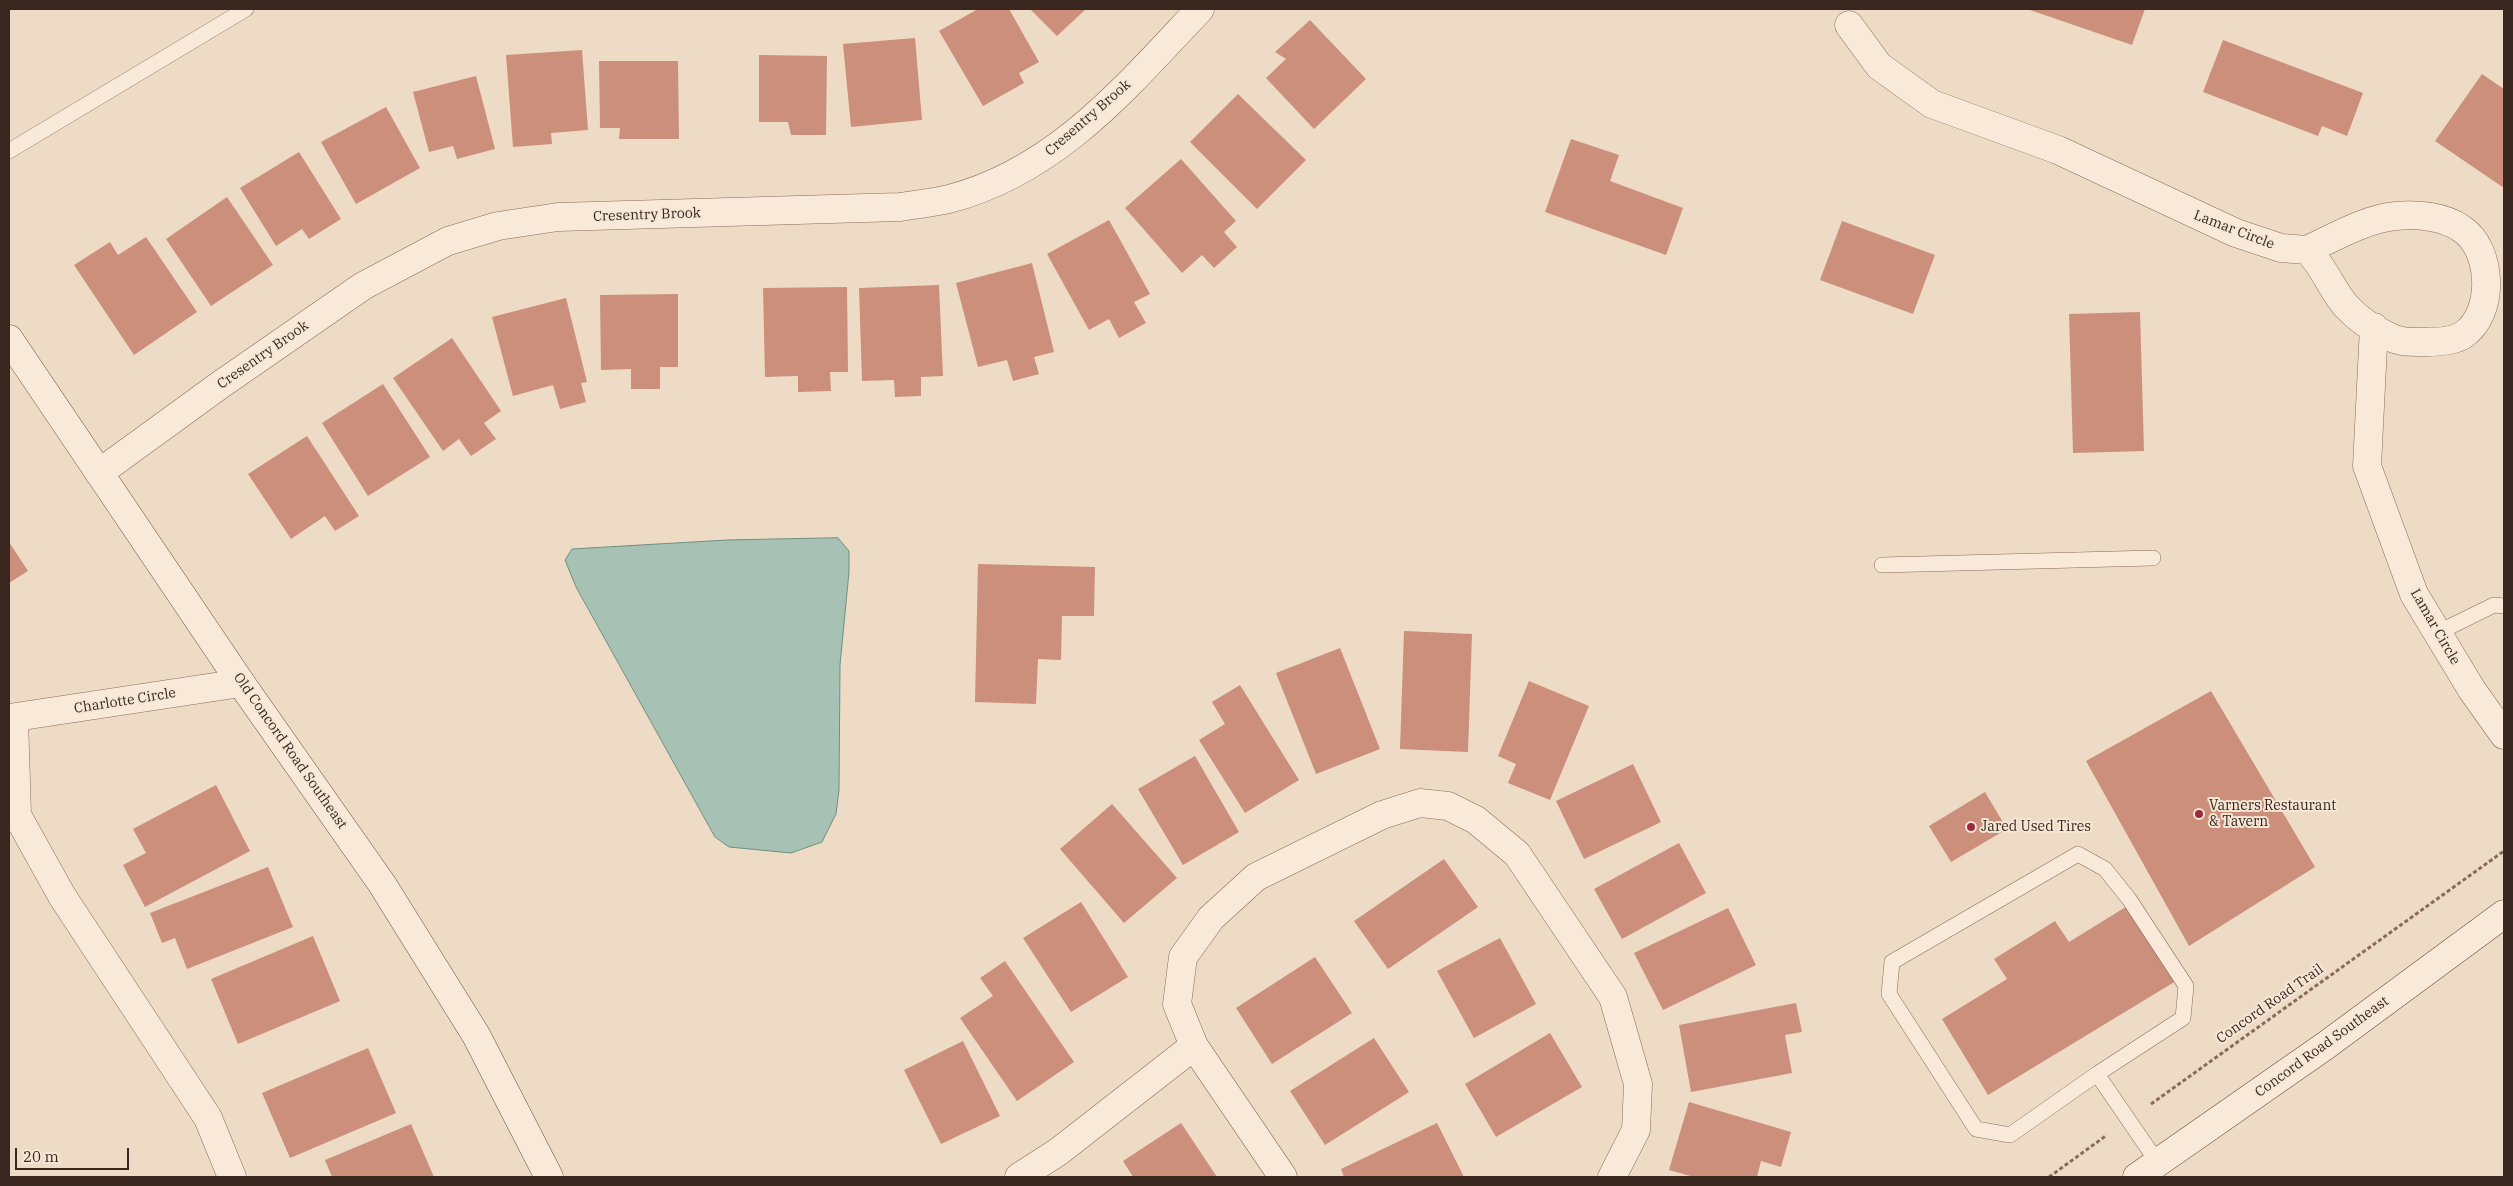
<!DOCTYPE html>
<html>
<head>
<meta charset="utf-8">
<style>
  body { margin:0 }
  #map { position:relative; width:2513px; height:1186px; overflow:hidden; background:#eedbc5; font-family:"IBM Plex Serif",serif }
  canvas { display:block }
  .frame { position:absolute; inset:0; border:10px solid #39271f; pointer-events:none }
  .scale { position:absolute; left:15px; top:1148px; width:114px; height:22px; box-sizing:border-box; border:2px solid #39271f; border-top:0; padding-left:6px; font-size:15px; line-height:18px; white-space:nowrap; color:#39271f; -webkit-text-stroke:4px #f5e6d5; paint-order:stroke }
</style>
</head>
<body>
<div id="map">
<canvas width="2513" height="1186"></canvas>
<div class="frame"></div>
<div class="scale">20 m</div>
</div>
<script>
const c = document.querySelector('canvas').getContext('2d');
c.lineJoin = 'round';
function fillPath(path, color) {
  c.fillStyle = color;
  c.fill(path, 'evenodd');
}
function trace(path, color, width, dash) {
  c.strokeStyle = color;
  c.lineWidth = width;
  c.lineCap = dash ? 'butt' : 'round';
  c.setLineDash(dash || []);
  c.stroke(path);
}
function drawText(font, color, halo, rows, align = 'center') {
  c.font = font + ' "IBM Plex Serif",serif';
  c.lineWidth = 4;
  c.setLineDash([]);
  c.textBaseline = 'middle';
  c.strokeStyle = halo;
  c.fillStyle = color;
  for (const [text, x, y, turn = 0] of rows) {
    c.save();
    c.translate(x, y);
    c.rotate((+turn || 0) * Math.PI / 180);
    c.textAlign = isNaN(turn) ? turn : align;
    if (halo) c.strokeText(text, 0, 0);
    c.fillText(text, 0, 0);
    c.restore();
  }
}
const water = new Path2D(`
  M838,538L849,551V572L840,665L839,790L836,814L822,842L791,853L729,847L715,837L576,587L565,560L572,549L727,540Z`);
fillPath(water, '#a7c1b5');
trace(water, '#6d9081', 1);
fillPath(new Path2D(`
  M978,9H1009L1039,62L1019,73L1024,83L983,106L939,31Z
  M1030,9H1086L1057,36Z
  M2027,9H2145L2132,45Z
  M1310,20L1366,79L1314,129L1266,78L1286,59L1275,52Z
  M915,38L922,120L851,127L843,44Z
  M2223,40L2363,93L2347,136L2322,126L2318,136L2203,92Z
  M582,50L588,130L551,133L552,144L513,147L506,55Z
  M759,55L827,56L826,135H791L788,122H759Z
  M599,61H678L679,139H619L620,128H600Z
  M2482,74L2504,89V188L2435,141Z
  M476,76L495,149L457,159L453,146L429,152L413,92Z
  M1238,94L1306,160L1257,209L1190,142Z
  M386,107L420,168L356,204L321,142Z
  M1571,139L1619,155L1610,181L1683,208L1666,255L1545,212Z
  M299,152L341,219L309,239L302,229L276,246L240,188Z
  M1181,159L1236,221L1224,232L1237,247L1214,268L1202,255L1182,273L1125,208Z
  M227,197L273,265L211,306L166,239Z
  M1109,220L1150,294L1134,302L1146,323L1119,338L1109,319L1089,330L1047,254Z
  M1842,221L1935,255L1913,314L1820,280Z
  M146,237L197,312L134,355L74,265L110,242L118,255Z
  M1032,263L1054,352L1034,357L1039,374L1013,381L1007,360L978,367L956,283Z
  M939,285L943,376L921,377V396L895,397L894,380L862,381L859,288Z
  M847,287L848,372H830L831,391L798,392V376L765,377L763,288Z
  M678,294V367H660V389H631V369L601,370L600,295Z
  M566,298L587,382L581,383L586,402L560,409L553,385L513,396L492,317Z
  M2140,312L2144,451L2073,453L2069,314Z
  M452,338L501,411L484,423L496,439L471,456L459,439L443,451L393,378Z
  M383,384L430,457L368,496L322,423Z
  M307,436L359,516L335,531L325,516L291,539L248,474Z
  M9,542L28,571L9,583Z
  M978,564L1095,567L1094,616H1062L1061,660L1038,659L1036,704L975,702Z
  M1404,631L1472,634L1468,752L1400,749Z
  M1340,648L1380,749L1316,774L1276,673Z
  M1529,681L1589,706L1550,800L1508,783L1516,764L1498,756Z
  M1240,685L1299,780L1245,813L1199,740L1225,724L1212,702Z
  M2211,691L2315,867L2189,946L2086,761Z
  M1195,756L1239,832L1183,865L1138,789Z
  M1633,764L1661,822L1584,859L1556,801Z
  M216,785L250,851L145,907L123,865L146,853L133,829Z
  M1985,792L2007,829L1951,862L1929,826Z
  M1112,804L1177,878L1124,923L1060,849Z
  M1679,843L1706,893L1622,939L1594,889Z
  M1444,859L1478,907L1388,969L1354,921Z
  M268,867L293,927L187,969L175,938L162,943L150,913Z
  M1081,902L1128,977L1071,1012L1023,938Z
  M2129,905L2176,981L1988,1095L1942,1019L2007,979L1994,959L2055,921L2069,942Z
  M1728,908L1756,965L1663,1010L1634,953Z
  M313,936L340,1001L238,1044L211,979Z
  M1500,938L1536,1004L1474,1038L1437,971Z
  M1315,957L1352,1013L1272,1064L1236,1008Z
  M1005,961L1074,1062L1017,1101L960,1018L993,996L980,978Z
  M1796,1003L1802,1032L1785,1035L1792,1073L1691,1092L1679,1025Z
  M1550,1033L1582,1087L1496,1137L1465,1084Z
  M1374,1038L1409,1092L1325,1145L1290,1091Z
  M963,1041L1000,1116L941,1144L904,1070Z
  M368,1048L396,1113L290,1158L262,1093Z
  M1689,1102L1791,1132L1781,1167L1761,1161L1757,1177H1694L1669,1170Z
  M1181,1123L1217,1177H1133L1123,1161Z
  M1437,1123L1464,1177H1344L1341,1169Z
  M411,1124L434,1177H332L325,1160Z`), '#cb8f7c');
const lane = new Path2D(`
  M9,151L246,9
  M1882,565L2153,558
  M2437,633L2494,605L2504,606
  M2097,1074L2183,1018L2186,986L2129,899L2105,869L2078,854L1892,962L1889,994L1976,1129L2010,1135L2097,1074L2158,1163`);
const street = new Path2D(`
  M1849,25L1879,66L1932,104L2058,150L2236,233L2281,248L2307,250C2324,266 2331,289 2346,306C2358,319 2376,331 2392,338C2403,343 2415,342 2426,342C2436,342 2454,341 2463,335C2495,314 2493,250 2462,229C2444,216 2417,214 2396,216C2365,219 2335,237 2307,250
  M2374,327L2367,466L2414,594L2472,690L2504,735
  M99,473L220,385L363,286L448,241L498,226L558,217L900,207C916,204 933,203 949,199C1057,171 1127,86 1200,9
  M9,718L241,683
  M14,718L17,815L62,896L208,1118L232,1177
  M1019,1177L1058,1152L1194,1046
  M1283,1177L1194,1046L1177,1004L1183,957L1211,918L1256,877L1382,815L1420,803L1448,806L1476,820L1517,854L1613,997L1638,1084L1636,1130L1612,1177`);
const secondary = new Path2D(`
  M9,339L241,683L382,884L476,1035L549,1177
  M2137,1177L2325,1046L2504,914`);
trace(lane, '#896b5b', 16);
trace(street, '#896b5b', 29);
trace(secondary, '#6b4d3e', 29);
trace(new Path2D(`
  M2151,1104L2504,851
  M2049,1177L2107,1135`), '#896b5b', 3, [4, 2.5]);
trace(lane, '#f9e9d9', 15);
trace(street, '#f9e9d9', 28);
trace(secondary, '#f9e9d9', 28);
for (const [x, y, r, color] of [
  [2199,814,5,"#972c40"],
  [1971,827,5,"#972c40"]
]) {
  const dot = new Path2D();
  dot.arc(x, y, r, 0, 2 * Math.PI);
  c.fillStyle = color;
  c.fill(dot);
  trace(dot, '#f5e6d5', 2);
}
drawText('14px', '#39271f', '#f5e6d5', [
  ["Cresentry Brook",1088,118,-41],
  ["Cresentry Brook",647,215,-2],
  ["Lamar Circle",2234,230,21],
  ["Cresentry Brook",263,355,-35],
  ["Lamar Circle",2435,627,60],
  ["Charlotte Circle",125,701,-9],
  ["Old Concord Road Southeast",290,751,55],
  ["Concord Road Trail",2270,1004,-35],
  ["Concord Road Southeast",2322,1047,-36]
]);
drawText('14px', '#39271f', '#f5e6d5', [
  ["Varners Restaurant",2209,806],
  ["& Tavern",2209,822],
  ["Jared Used Tires",1981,827]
], 'left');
</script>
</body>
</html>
